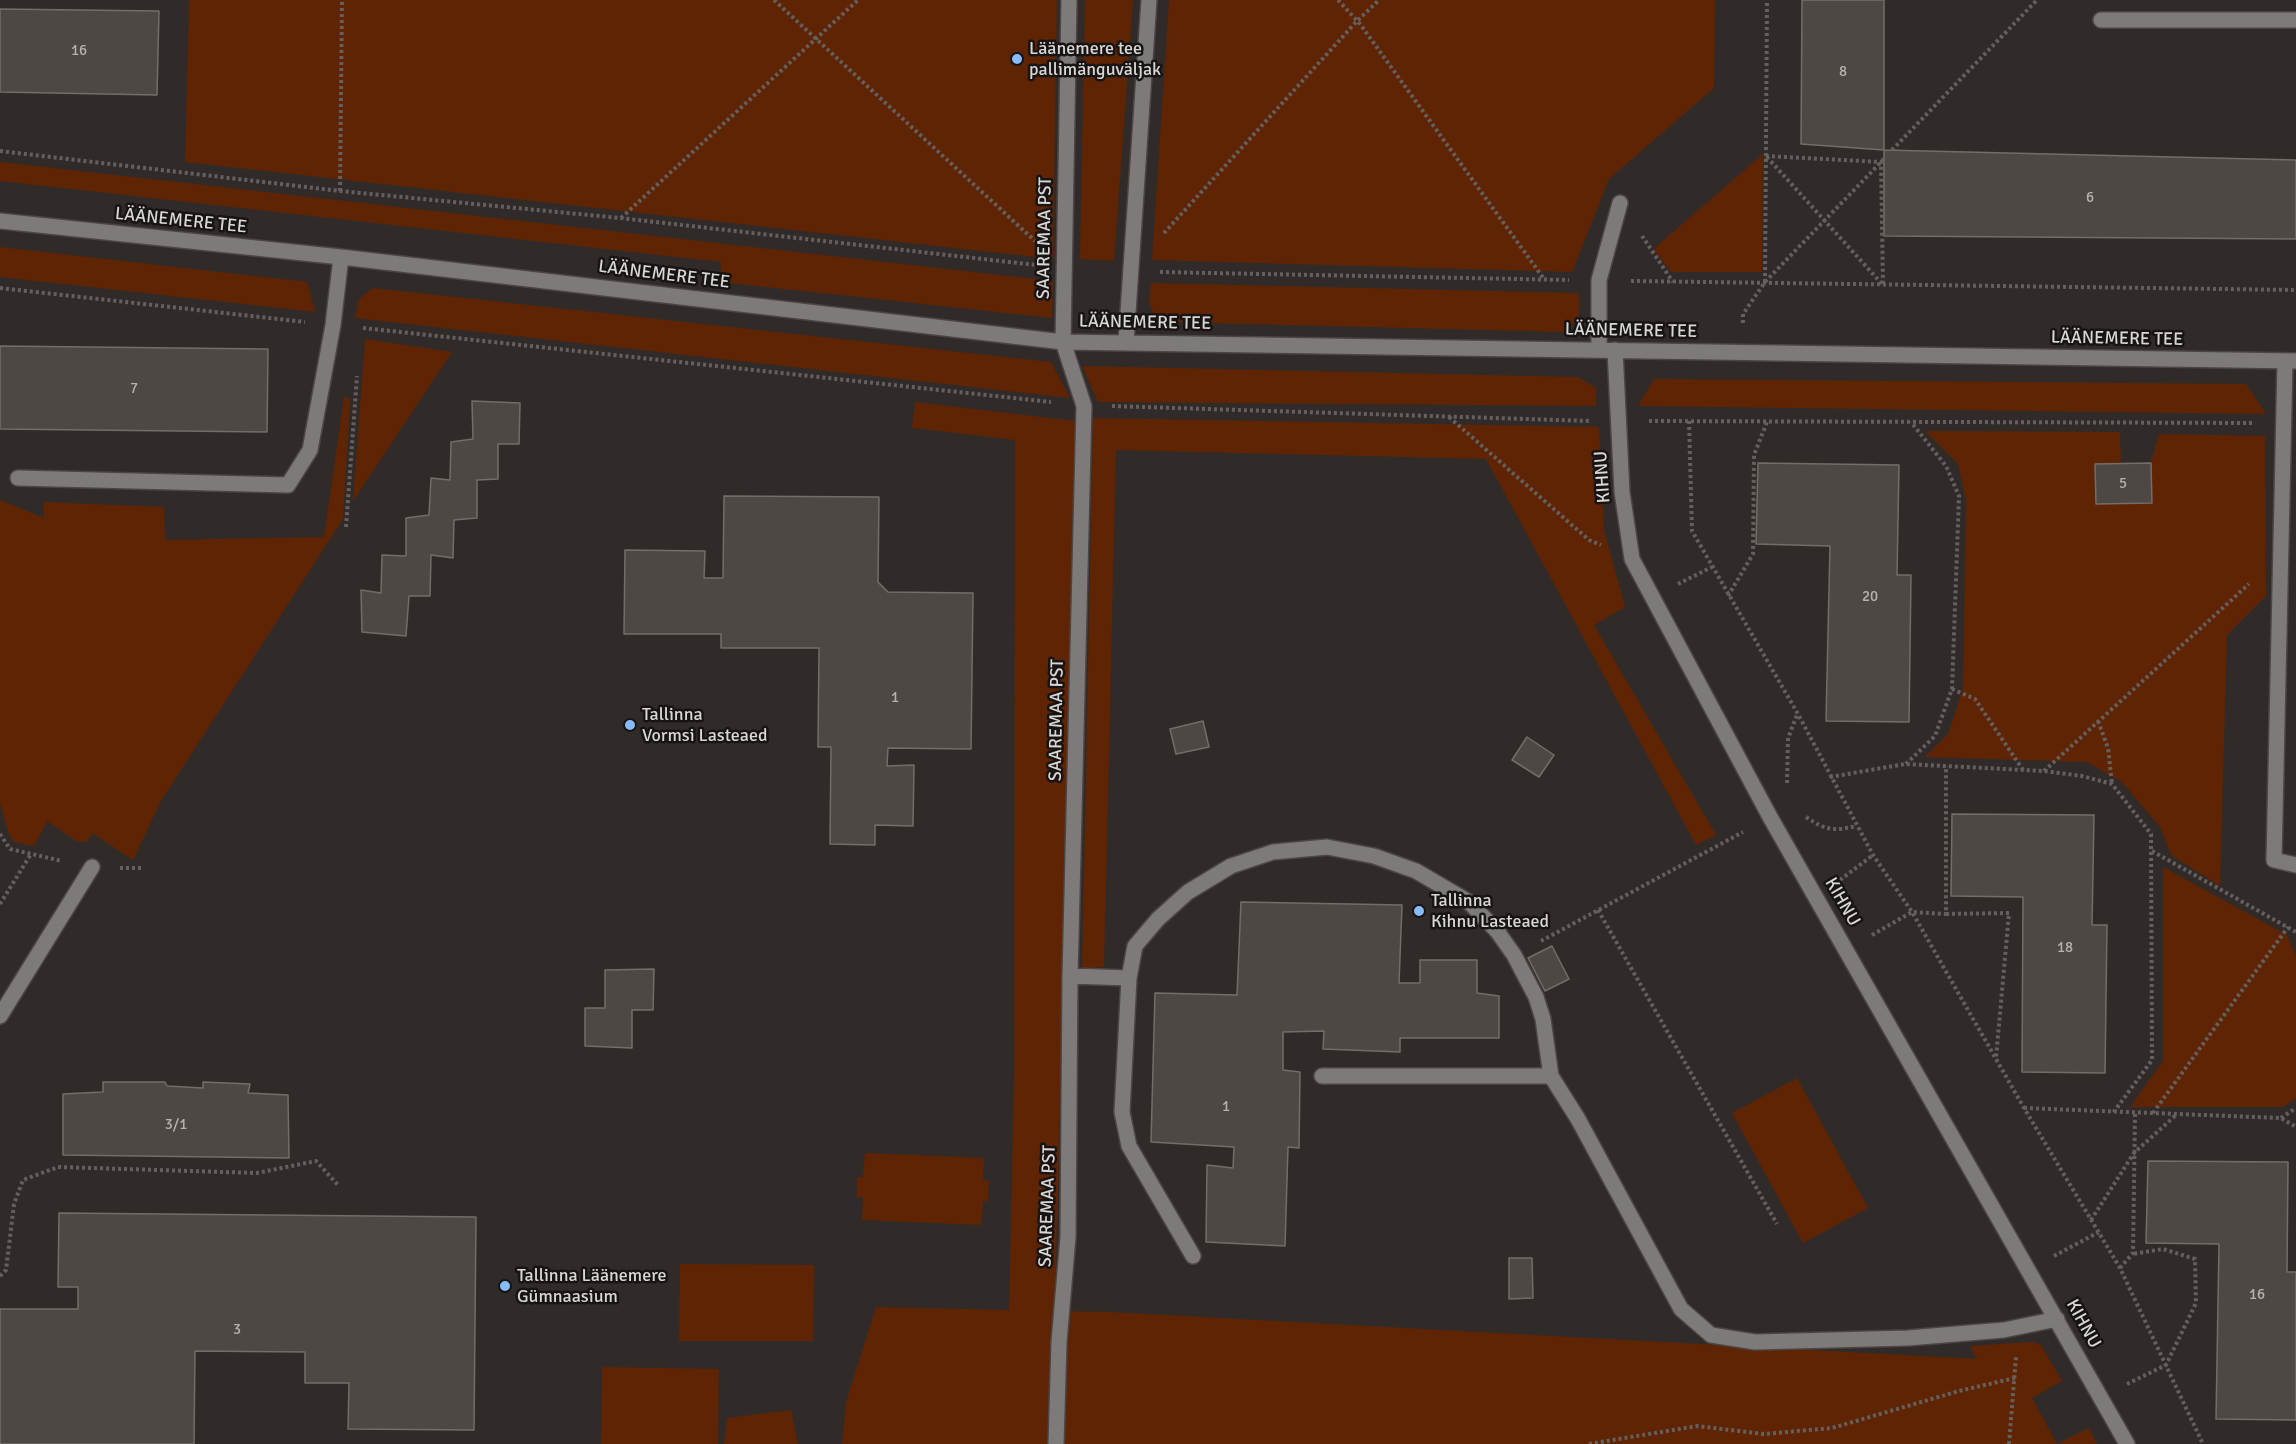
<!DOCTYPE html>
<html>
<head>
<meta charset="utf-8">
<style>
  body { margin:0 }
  canvas { display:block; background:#302b29 }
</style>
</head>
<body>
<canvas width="2296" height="1444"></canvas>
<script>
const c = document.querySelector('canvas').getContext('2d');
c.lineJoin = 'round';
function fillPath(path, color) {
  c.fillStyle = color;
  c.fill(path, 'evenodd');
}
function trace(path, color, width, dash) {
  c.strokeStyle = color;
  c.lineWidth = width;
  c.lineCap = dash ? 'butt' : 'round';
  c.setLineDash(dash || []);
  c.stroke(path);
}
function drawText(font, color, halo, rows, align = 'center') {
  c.font = font + ' Signika,sans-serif';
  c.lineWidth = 5;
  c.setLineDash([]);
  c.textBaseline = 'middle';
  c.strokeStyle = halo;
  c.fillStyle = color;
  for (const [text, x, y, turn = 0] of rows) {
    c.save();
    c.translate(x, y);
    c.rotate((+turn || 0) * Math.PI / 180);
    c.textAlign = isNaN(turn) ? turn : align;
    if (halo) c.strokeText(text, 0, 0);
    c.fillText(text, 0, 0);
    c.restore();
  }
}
fillPath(new Path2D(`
  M189,0H1057L1053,259L185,162Z
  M1085,0H1133L1114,261L1080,259Z
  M1169,0H1715L1714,88L1609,179L1572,272L1152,260Z
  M1763,154L1762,272H1671L1654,250L1658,245Z
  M0,162L1053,281L1052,318L720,282L721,262L0,181Z
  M0,247L307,282L315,312L0,277Z
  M1151,283L1579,293V316L1566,332L1168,322L1153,314L1149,300Z
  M373,288L1051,362L1070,398L355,318L359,299Z
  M365,339L452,352L353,501Z
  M1082,366L1578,377L1596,388V406L1098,402Z
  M1654,379L2246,384L2266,414L1638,406Z
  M344,397L350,399L343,519L161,801L133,860L92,833L87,842L76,841L47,821L34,846L14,842L8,832L0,803V500L44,518L43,502L164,507L165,540L324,537Z
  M915,402L1075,421L1055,1311L1110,1312L1977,1359L1970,1346L2032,1342L2041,1345L2062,1381L2032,1398L2057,1444L2089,1428L2097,1444H842L846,1402L876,1307L1009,1310L1014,1075L1015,440L912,428Z
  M1093,418L1599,427L1604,530L1625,607L1594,625L1716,835L1696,845L1486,459L1116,450L1104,967L1082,968Z
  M1925,431L2120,432L2121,464L2095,465L2096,504L2152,503L2151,463L2159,434L2265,436L2266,596L2227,635L2220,886L2171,855L2160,827L2122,782L2087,762L1925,757L1948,734L1963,688L1966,500L1958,464Z
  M2163,867L2287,935L2296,956V1098L2283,1107H2130L2163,1061Z
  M1797,1078L1868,1208L1803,1243L1732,1113Z
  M865,1153L984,1158L983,1180L989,1181L988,1201H983L981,1225L862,1220L863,1197H857V1177H863Z
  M680,1264L814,1265L813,1341H679Z
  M602,1367L719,1369L718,1444H601Z
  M791,1410L798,1444H724L727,1418Z`), '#5e2403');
const building = new Path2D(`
  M1802,0H1884V150L1801,144Z
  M0,9L159,11L157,95L0,92Z
  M1884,150L2296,160V239L1884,236Z
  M0,346L268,349L267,432L0,429Z
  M472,401L520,403L519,444H498V479L477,480V518L454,520L453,558L431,555L430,596H409L406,636L362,632L361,590L381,593L382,555L406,556V518L429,515L431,478L450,480L451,442L473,439Z
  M1758,463L1899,465L1897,575H1911L1909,722L1826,721L1830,546L1756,544Z
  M2151,463L2152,503L2096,504L2095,464Z
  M724,496L879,497L878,582L888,592L973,593L971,749L888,748L887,766L914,765L913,826L875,825V845L830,844L831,747H818L819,648H721V634H624L625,550L705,551L704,578H723Z
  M1203,721L1209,747L1176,754L1170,729Z
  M1527,737L1554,755L1539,777L1512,760Z
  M1952,814L2094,815L2092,925H2107L2105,1073L2022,1072L2023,897L1951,896Z
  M1241,902L1402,905L1399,983H1420V960H1477V993L1499,996V1038H1400V1052L1323,1049L1324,1031L1283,1032V1070L1300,1072L1299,1148L1288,1147L1285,1246L1206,1242L1207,1165L1233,1168L1234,1147L1151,1142L1155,993L1237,995Z
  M1552,946L1569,979L1545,991L1528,958Z
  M654,969L653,1010H632V1048L585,1046V1008H605V970Z
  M103,1082H165L167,1086L203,1088V1082L250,1084L248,1093L288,1095L289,1158L63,1155V1094L103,1092Z
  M2148,1161L2288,1162L2287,1272H2296V1420L2216,1419L2219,1244L2146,1243Z
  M59,1213L476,1217L474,1430L348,1429L349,1383H305V1352L195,1351L194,1444H0V1309H78V1287H58Z
  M1509,1258H1532L1533,1298L1509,1299Z`);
fillPath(building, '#4e4845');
trace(building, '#736d6a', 1.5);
const minor = new Path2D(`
  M2101,20H2296
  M0,221L341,257L1063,342L2296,361
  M1126,342L1149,0
  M1599,350V280L1620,203
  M1615,350L1622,492L1632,559L1770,817L2127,1444
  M2285,361L2274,860L2296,865
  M18,478L288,485L310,450L333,325L341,257
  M1070,976L1129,978
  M0,1016L92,867
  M1322,1076H1551
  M1193,1256L1129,1146L1122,1112L1129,978L1135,946L1158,919L1188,892L1231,866L1273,852L1327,847L1374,856L1416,871L1469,902L1497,931L1514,955L1536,997L1543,1019L1551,1076L1578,1119L1681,1309L1711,1335L1755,1342L1908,1338L2004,1330L2057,1319
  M1056,1444L1059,1342L1068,1237L1070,976L1084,406L1063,342L1069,0`);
trace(minor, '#4b4644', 18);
trace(new Path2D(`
  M774,0L1035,241
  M1338,0L1360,24L1544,279
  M1892,150L2037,0
  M0,151L340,191L620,218L1036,265
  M1766,156L1881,162L1883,285Z
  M340,191L342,0
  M621,218L858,0
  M1164,233L1357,21L1379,0
  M1642,236L1673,282
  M1160,272L1569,280
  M1631,281L2296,290
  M1765,282L1767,0
  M0,288L305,322
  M1743,323V314L1765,282L1884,159
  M363,328L1051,402
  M1112,406L1590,421
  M1449,417L1589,540L1601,545
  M1649,421L2253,423
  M1689,421L1692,531L1798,714L1873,855L1912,912L2024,1108L2120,1268L2203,1444
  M346,527L357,376
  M1678,584L1712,567
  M1728,596L1753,554L1754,455L1767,422
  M1952,689L1975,699L2023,770
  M2098,721L2108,748L2112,784
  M1906,764L1935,736L1952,689L1959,496L1946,466L1911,422
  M2044,771L2249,584
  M1830,777L1905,764L2044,771L2082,776L2112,784L2151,834L2152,1060L2113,1113
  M1787,783L1788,738L1797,715
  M1806,817C1827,831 1833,831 1857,826
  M0,834L10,849L62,861
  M2152,851L2296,932
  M120,868H142
  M1840,880L1873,855
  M0,904L31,854
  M1598,910L1777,1224
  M1946,914L2009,913L1996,1058
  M1872,935L1912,912L1946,914V766
  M1541,941L1743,832
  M2024,1108L2281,1118L2296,1127
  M2153,1113L2288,927
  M2281,1118L2296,1108
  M2091,1220L2134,1153L2176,1115
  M2054,1256L2099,1232
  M2120,1268L2133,1253L2135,1113
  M0,1276L6,1270L14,1204L23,1180L58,1167L257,1173L316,1161L338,1185
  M2127,1384L2166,1365L2196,1303L2195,1259L2163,1249L2133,1254
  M1589,1444L1697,1426L1764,1434L1832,1428L1959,1391L2015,1378
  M2009,1444L2016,1357`), '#65605e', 4, [3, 3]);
trace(minor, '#7d7a79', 15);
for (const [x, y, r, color] of [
  [1017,59,6,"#87bbfb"],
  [630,725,6,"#87bbfb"],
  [1419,911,6,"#87bbfb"],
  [505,1286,6,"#87bbfb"]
]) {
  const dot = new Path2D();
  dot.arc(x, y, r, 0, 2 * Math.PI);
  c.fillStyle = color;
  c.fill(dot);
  trace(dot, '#171413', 2);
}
drawText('15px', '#b6b2b0', null, [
  ["16",79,51],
  ["8",1843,72],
  ["6",2090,198],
  ["7",134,389],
  ["5",2123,484],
  ["20",1870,597],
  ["1",895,698],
  ["18",2065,948],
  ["1",1226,1107],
  ["3/1",176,1125],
  ["16",2257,1295],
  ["3",237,1330]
]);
drawText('18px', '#d9d6d4', '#171413', [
  ["Läänemere tee",1029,49],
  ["pallimänguväljak",1029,70],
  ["Tallinna",642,715],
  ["Vormsi Lasteaed",642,736],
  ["Tallinna",1431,901],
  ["Kihnu Lasteaed",1431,922],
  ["Tallinna Läänemere",517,1276],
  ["Gümnaasium",517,1297]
], 'left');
drawText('18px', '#d9d6d4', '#171413', [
  ["LÄÄNEMERE TEE",181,221,6],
  ["SAAREMAA PST",1045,238,-89],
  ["LÄÄNEMERE TEE",664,275,7],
  ["LÄÄNEMERE TEE",1145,323,1],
  ["LÄÄNEMERE TEE",1631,331,1],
  ["LÄÄNEMERE TEE",2117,339,1],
  ["KIHNU",1603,477,-94],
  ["SAAREMAA PST",1057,720,-89],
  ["KIHNU",1842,902,60],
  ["SAAREMAA PST",1048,1206,-88],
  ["KIHNU",2083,1324,61]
]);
</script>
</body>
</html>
